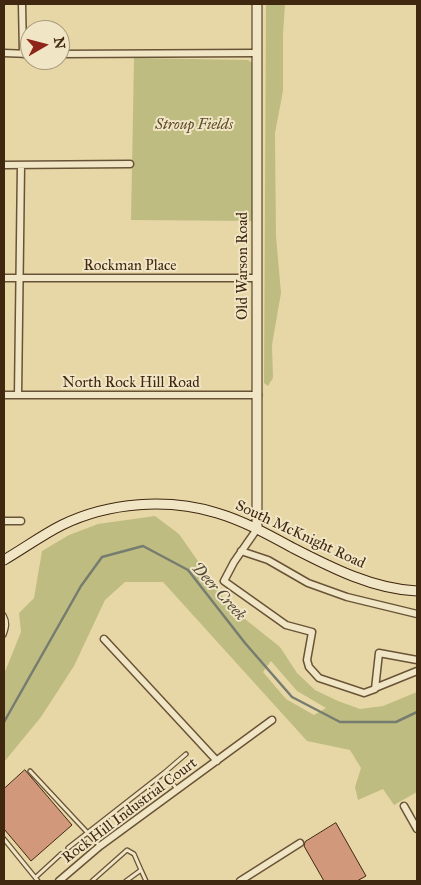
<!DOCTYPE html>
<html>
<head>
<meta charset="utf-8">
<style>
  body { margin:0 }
  #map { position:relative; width:421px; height:885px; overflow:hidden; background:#e8d7a6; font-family:"IM FELL Great Primer",serif }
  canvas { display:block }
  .frame { position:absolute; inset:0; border:5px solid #3f2710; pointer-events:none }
  .north { position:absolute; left:20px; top:20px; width:50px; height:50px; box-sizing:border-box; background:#f0e5c5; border:1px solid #a9997d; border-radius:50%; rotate:82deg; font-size:14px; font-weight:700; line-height:20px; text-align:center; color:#3f2710 }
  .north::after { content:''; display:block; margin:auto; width:18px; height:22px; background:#8f2418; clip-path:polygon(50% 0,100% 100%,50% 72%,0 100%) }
</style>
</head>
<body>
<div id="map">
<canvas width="421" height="885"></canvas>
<div class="frame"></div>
<div class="north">N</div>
</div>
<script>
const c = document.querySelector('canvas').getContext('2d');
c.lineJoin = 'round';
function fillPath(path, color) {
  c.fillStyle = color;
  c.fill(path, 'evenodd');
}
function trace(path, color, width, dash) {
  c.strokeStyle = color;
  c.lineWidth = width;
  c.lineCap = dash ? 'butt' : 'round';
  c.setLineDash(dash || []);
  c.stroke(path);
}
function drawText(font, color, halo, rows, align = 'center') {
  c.font = font + ' "IM FELL Great Primer",serif';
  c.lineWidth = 4;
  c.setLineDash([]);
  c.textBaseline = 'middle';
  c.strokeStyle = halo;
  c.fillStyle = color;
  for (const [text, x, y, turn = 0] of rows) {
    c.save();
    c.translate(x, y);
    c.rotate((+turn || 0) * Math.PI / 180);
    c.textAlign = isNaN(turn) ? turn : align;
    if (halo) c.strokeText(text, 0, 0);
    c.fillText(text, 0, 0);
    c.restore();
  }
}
fillPath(new Path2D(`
  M266,4H285L283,35V91L275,133L276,236L281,293L272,345L273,378L268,386L264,383Z
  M134,58L248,60L254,64V221L131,220Z
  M155,516L179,534L230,607L280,647L297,673L315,690L338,701L360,709L383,706L417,692V792L394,805L383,789L358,800L355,787L361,768L350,750L307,741L163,582H125L105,600L74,666L41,717L4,762V674L21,632L19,613L34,598L42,551L69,535L98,524ZM271,661L297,691L326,708L314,715L286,699L263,672Z`), '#bebc81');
trace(new Path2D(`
  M4,722L81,586L102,557L143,546L188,570L245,643L292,697L340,722H396L417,712`), '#767d70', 2.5);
const building = new Path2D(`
  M25,770L72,825L31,861L4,829V789Z
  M336,823L366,876L357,881H324L304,846L305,842Z`);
fillPath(building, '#d2987c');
trace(building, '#3f2710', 1);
const lane = new Path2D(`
  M4,615C8,622 7,627 4,635
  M30,771L99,845
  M164,773L177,789
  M4,839L38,881
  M68,848L164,773L186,754
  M141,870L146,881
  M36,877L61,854
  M92,881L127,850L134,854L141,870L126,881`);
const street = new Path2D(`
  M22,4L23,54
  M4,53L30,54
  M60,54L256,53
  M4,165L130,164
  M4,278H256
  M4,395H258
  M18,395L21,165
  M4,521H21
  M257,529L234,562L224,581L286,625L312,632L307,660L309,667L319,678L364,693L375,689L379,653L417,660
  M241,551L268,560L308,583L347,597L417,614
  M104,639L217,761
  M375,688L417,671
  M404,806L417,829
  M59,881L100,846L272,720
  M240,881L300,843`);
const secondary = new Path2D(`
  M257,4V529
  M4,560C23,549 42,535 62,525C109,502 168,498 217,513C244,521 269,535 293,548C332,568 373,589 417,591`);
trace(lane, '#695336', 5.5);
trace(street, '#695336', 9);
trace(secondary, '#3f2710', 11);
trace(lane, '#f0e5c5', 3);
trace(street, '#f0e5c5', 6);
trace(secondary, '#f0e5c5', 9);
drawText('italic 15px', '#5f4c2c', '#f0e5c5', [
  ["Stroup Fields",194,125]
]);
drawText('15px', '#3f2710', '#f0e5c5', [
  ["Rockman Place",130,266],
  ["Old Warson Road",243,266,-90],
  ["North Rock Hill Road",131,383],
  ["South McKnight Road",300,535,25],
  ["Rock Hill Industrial Court",130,811,-37]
]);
drawText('italic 16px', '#564b38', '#f0e5c5', [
  ["Deer Creek",218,592,48]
]);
</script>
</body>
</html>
